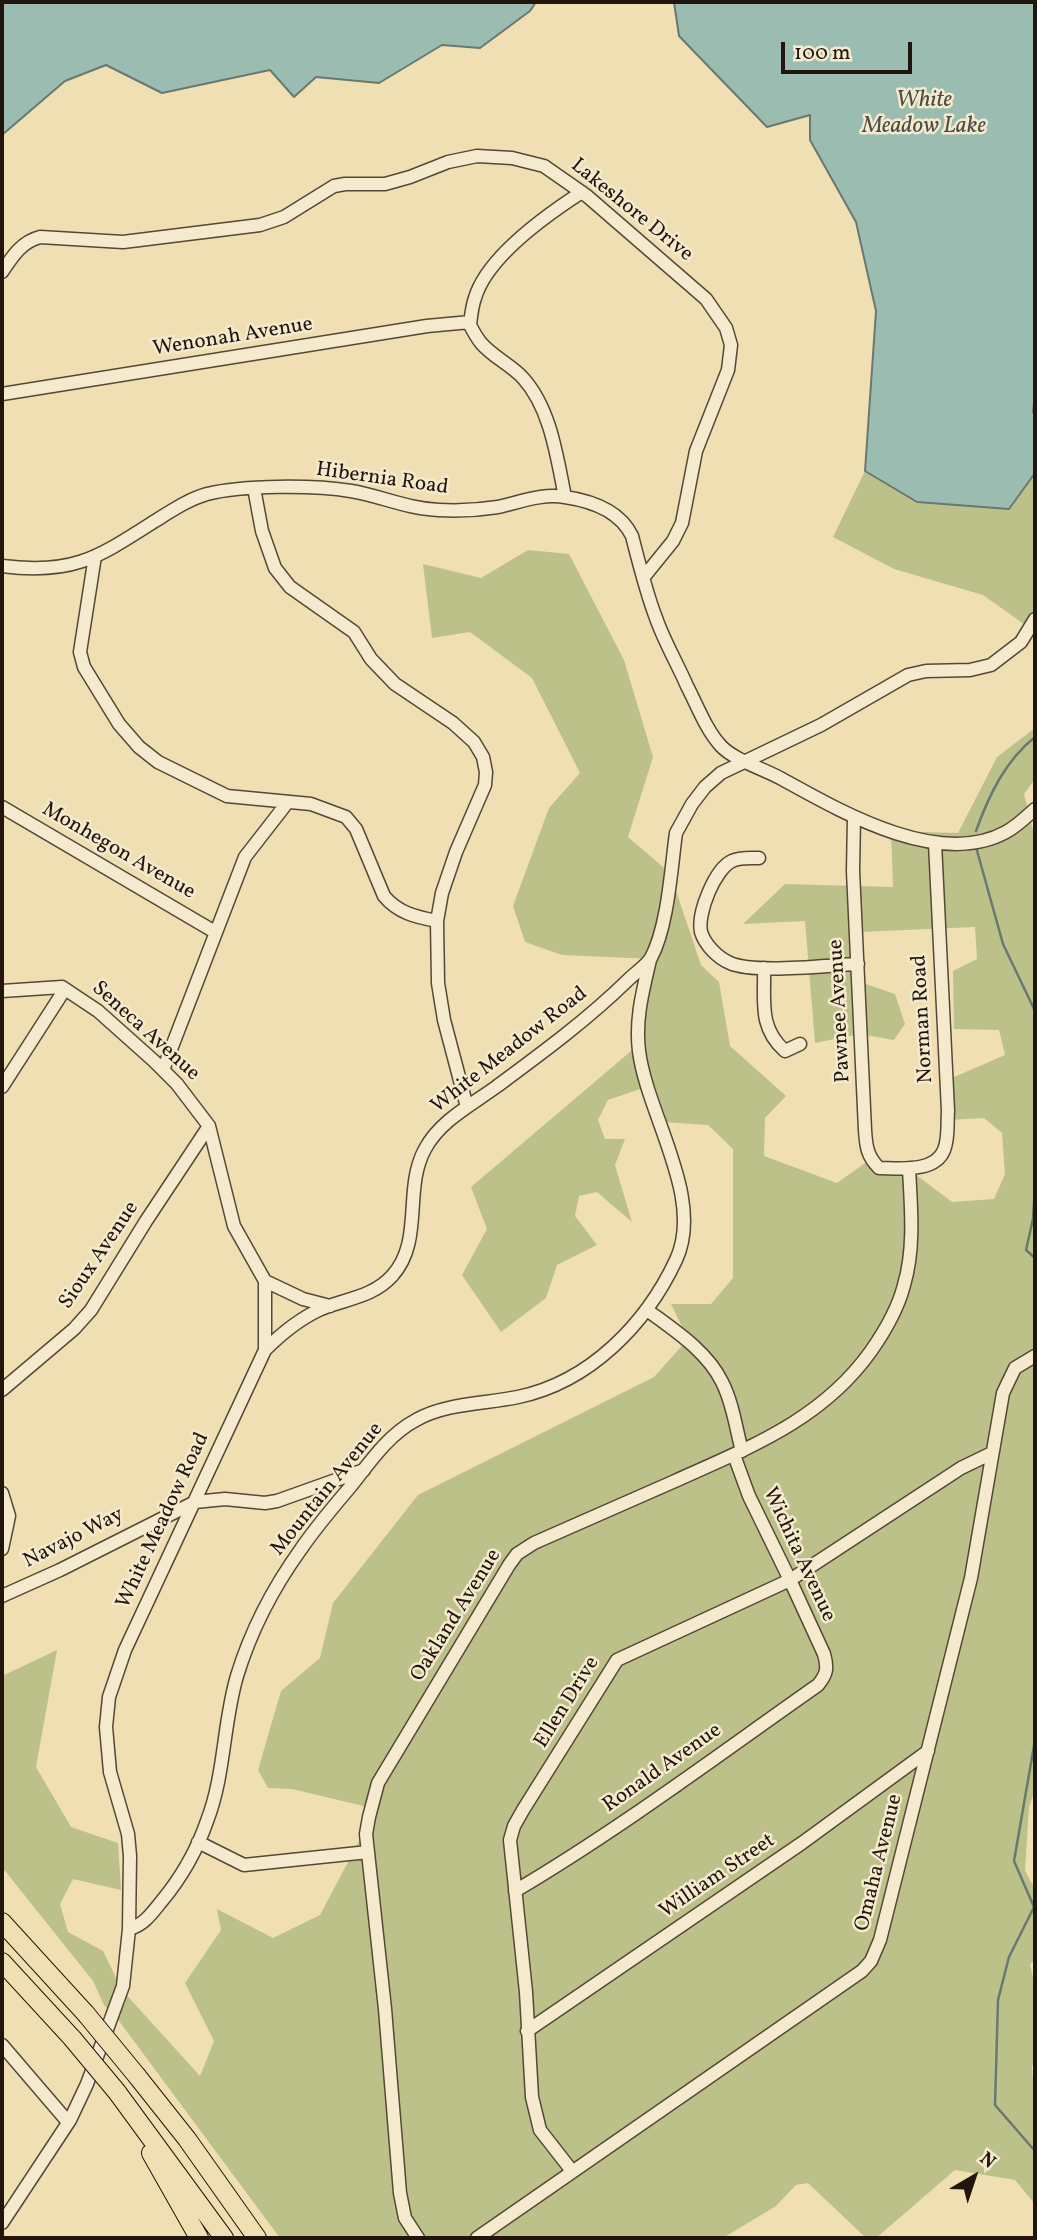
<!DOCTYPE html>
<html>
<head>
<meta charset="utf-8">
<style>
  body { margin:0 }
  #map { position:relative; width:1037px; height:2240px; overflow:hidden; background:#efdfb3; font-family:Vollkorn,serif }
  canvas { display:block }
  .frame { position:absolute; inset:0; border:4px solid #21150d; pointer-events:none }
  .north { position:absolute; left:939px; top:2142px; width:70px; height:70px; -webkit-text-stroke:5px #f5eace; paint-order:stroke; rotate:39deg; font-size:19px; font-weight:700; line-height:28px; text-align:center; color:#21150d }
  .north::after { content:''; display:block; margin:auto; width:24px; height:32px; background:#21150d; clip-path:polygon(50% 0,100% 100%,50% 72%,0 100%) }
  .scale { position:absolute; left:781px; top:42px; width:131px; height:32px; box-sizing:border-box; border:4px solid #21150d; border-top:0; padding-left:9px; font-size:21px; line-height:24px; white-space:nowrap; color:#21150d; -webkit-text-stroke:5px #f5eace; paint-order:stroke }
</style>
</head>
<body>
<div id="map">
<canvas width="1037" height="2240"></canvas>
<div class="frame"></div>
<div class="north">N</div>
<div class="scale">100 m</div>
</div>
<script>
const c = document.querySelector('canvas').getContext('2d');
c.lineJoin = 'round';
function fillPath(path, color) {
  c.fillStyle = color;
  c.fill(path, 'evenodd');
}
function trace(path, color, width, dash) {
  c.strokeStyle = color;
  c.lineWidth = width;
  c.lineCap = dash ? 'butt' : 'round';
  c.setLineDash(dash || []);
  c.stroke(path);
}
function drawText(font, color, halo, rows, align = 'center') {
  c.font = font + ' Vollkorn,serif';
  c.lineWidth = 5;
  c.setLineDash([]);
  c.textBaseline = 'middle';
  c.strokeStyle = halo;
  c.fillStyle = color;
  for (const [text, x, y, turn = 0] of rows) {
    c.save();
    c.translate(x, y);
    c.rotate((+turn || 0) * Math.PI / 180);
    c.textAlign = isNaN(turn) ? turn : align;
    if (halo) c.strokeText(text, 0, 0);
    c.fillText(text, 0, 0);
    c.restore();
  }
}
fillPath(new Path2D(`
  M865,471L917,502L1035,473V632L983,595L894,569L833,537Z
  M528,550L569,554L624,660L653,757L628,837L670,873L701,965L719,982L730,1046L786,1096L765,1118L764,1156L837,1183L868,1161L907,1168L952,1202L994,1199L1005,1174L1002,1133L984,1118L947,1120L945,1081L1005,1055L999,1030L954,1029L953,971L977,959L975,927L859,932L857,981L895,994L905,1024L894,1040L860,1034L815,1043L805,921L743,924L785,884L893,887L891,831L958,833L997,757L1035,728V779L1024,794L1035,838V1790L1029,1807L1025,1871L1035,1889V1960L1030,1964L1035,1987V2063L1032,2066L1035,2111V2204L1015,2180L955,2170L876,2238H866L808,2183L796,2185L776,2206L723,2238H280L119,2021L104,2005L93,1981L2,1867V1676L57,1650L36,1767L71,1827L118,1843L121,1890L73,1879L60,1904L68,1932L103,1951L122,1990L200,2076L214,2041L185,1983L221,1930L217,1909L273,1938L320,1915L376,1809L292,1789L268,1788L258,1770L281,1691L320,1658L333,1603L418,1495L654,1377L688,1339L671,1304H711L733,1278V1149L708,1125L662,1122L649,1086L608,1100L598,1120L605,1139H625L615,1165L632,1222L597,1192L579,1196L575,1216L597,1245L557,1265L546,1298L501,1332L462,1275L487,1229L471,1187L637,1046L653,959L562,955L525,942L513,906L549,808L580,773L532,678L470,632L432,638L423,564L481,578Z`), '#bcc18a');
const water = new Path2D(`
  M2,2H536L530,11L480,48L442,45L379,83L316,77L294,97L270,70L162,93L106,65L65,81L2,135Z
  M674,2H1035V395L1033,412L1035,415V473L1009,509L917,502L865,471L876,311L856,222L810,140V115L767,127L679,36Z`);
fillPath(water, '#9abcb1');
trace(water, '#6a796f', 2);
trace(new Path2D(`
  M976,831C989,795 1005,761 1035,737
  M976,847L1003,944L1035,1011
  M1035,1185L1033,1219L1026,1250L1035,1258
  M1035,1740L1014,1861L1034,1907L1009,1957L998,2000L995,2105L1035,2151`), '#6a796f', 2.5);
const minor = new Path2D(`
  M582,192C548,214 487,257 475,298C472,306 471,316 470,325C473,331 477,338 481,343C493,357 511,365 523,378C551,409 557,458 565,497C592,501 620,511 632,536C639,563 646,592 656,618C664,641 677,663 687,686C697,705 706,730 721,746C734,760 764,769 782,779C840,811 939,869 1006,832C1017,826 1026,817 1035,809
  M2,272C12,257 21,242 40,237L123,242L260,225L284,217L334,186L345,184H385L410,177L448,162L477,156L512,158L544,166L587,196L706,299L726,328L731,345L728,370L696,451L682,523L673,541L643,578
  M2,394L427,326L470,322
  M254,488L262,531L275,568L290,587L354,632L371,659L395,684L453,723L474,742L483,757L486,772L485,785L456,852L442,893L437,921L438,983L444,1020L467,1107
  M95,556L80,652L84,667L119,724L139,747L158,762L227,796L311,804L346,817L356,829L384,896C398,913 416,917 437,921
  M2,566C73,575 97,558 155,521C171,511 189,499 207,494C243,485 314,485 351,491C381,496 408,509 439,510C458,511 479,510 498,507C520,502 543,493 565,497
  M2,807L215,932
  M854,817L853,871L865,1130C866,1146 867,1156 879,1168C899,1168 935,1173 944,1150C949,1138 947,1123 948,1111L935,843
  M759,858C751,858 739,857 732,861C715,869 697,913 701,932C705,945 718,958 730,963C755,974 827,965 858,964
  M764,968C765,1001 758,1027 785,1051L800,1044
  M2,991L62,987L98,1011L154,1061L177,1084L209,1126L234,1226L265,1281L303,1299L330,1306
  M163,1070L245,857L287,803
  M2,1087L65,989
  M647,1310C674,1330 707,1351 722,1382C733,1403 736,1429 742,1451
  M265,1350V1281
  M2,1390L74,1329L91,1310L146,1221L209,1126
  M2,1493L9,1516L2,1549
  M2,1596L60,1570L195,1502L225,1499L265,1503L277,1501L364,1470
  M198,1842L244,1865L368,1852
  M515,1891C620,1829 718,1755 818,1685C827,1674 828,1668 824,1654L790,1580L749,1496L734,1455
  M129,1929C144,1925 152,1913 161,1902C181,1878 197,1850 207,1821C225,1775 223,1723 237,1676C251,1630 273,1588 301,1549C316,1527 334,1506 351,1486C370,1462 388,1435 416,1420C446,1403 484,1404 518,1397C590,1382 646,1324 676,1260C705,1198 647,1115 639,1051C635,1019 643,990 650,960
  M527,2031L802,1843L928,1751
  M2,2045L68,2122
  M572,2171L540,2130L532,2097L526,1992L510,1840L514,1826L523,1810L617,1660L790,1580L961,1468L992,1453
  M2,2223L70,2120L87,2084L123,1986L129,1929L130,1856L128,1834L110,1772L106,1727L109,1697L125,1650L265,1350C282,1333 299,1319 321,1309C345,1299 373,1297 392,1276C424,1241 403,1189 425,1149C440,1121 471,1105 496,1087C542,1053 587,1020 628,980C635,973 646,966 651,958C668,926 671,869 676,833L692,804L705,787L721,773L821,725L908,675L926,671L970,670L991,665L1021,642L1035,619
  M418,2238L405,2218L400,2193L385,2009L366,1834L369,1817L378,1783L509,1565L517,1554L534,1543C581,1522 628,1502 675,1481C750,1447 822,1420 871,1351C885,1331 898,1309 904,1285C915,1248 911,1207 909,1169
  M477,2238L862,1971L871,1961L880,1940L971,1578L1003,1393L1015,1368L1035,1356`);
const highway = new Path2D(`
  M2,1922L86,2014
  M2,1962L72,2038
  M137,2076L187,2139L257,2238
  M117,2092L224,2238
  M151,2153L199,2238`);
trace(minor, '#544836', 15);
trace(highway, '#21150d', 20);
trace(minor, '#f5eace', 12);
trace(highway, '#efdfb3', 18);
const highwayBridge = new Path2D(`
  M86,2014L137,2076
  M72,2038L117,2092`);
trace(highwayBridge, '#21150d', 20, []);
trace(highwayBridge, '#efdfb3', 18);
drawText('21px', '#21150d', '#f5eace', [
  ["Lakeshore Drive",631,211,39],
  ["Wenonah Avenue",233,338,-9],
  ["Hibernia Road",382,480,8],
  ["Monhegon Avenue",118,852,30],
  ["Pawnee Avenue",841,1011,-93],
  ["Norman Road",924,1019,-93],
  ["Seneca Avenue",145,1032,42],
  ["White Meadow Road",510,1051,-38],
  ["Sioux Avenue",100,1256,-56],
  ["Mountain Avenue",328,1490,-51],
  ["White Meadow Road",164,1521,-65],
  ["Navajo Way",74,1539,-27],
  ["Wichita Avenue",798,1555,65],
  ["Oakland Avenue",457,1616,-58],
  ["Ellen Drive",568,1703,-58],
  ["Ronald Avenue",663,1769,-35],
  ["Omaha Avenue",880,1863,-76],
  ["William Street",718,1877,-34]
]);
drawText('italic 23px', '#4b4f46', '#f5eace', [
  ["White",924,102],
  ["Meadow Lake",924,128]
]);
</script>
</body>
</html>
